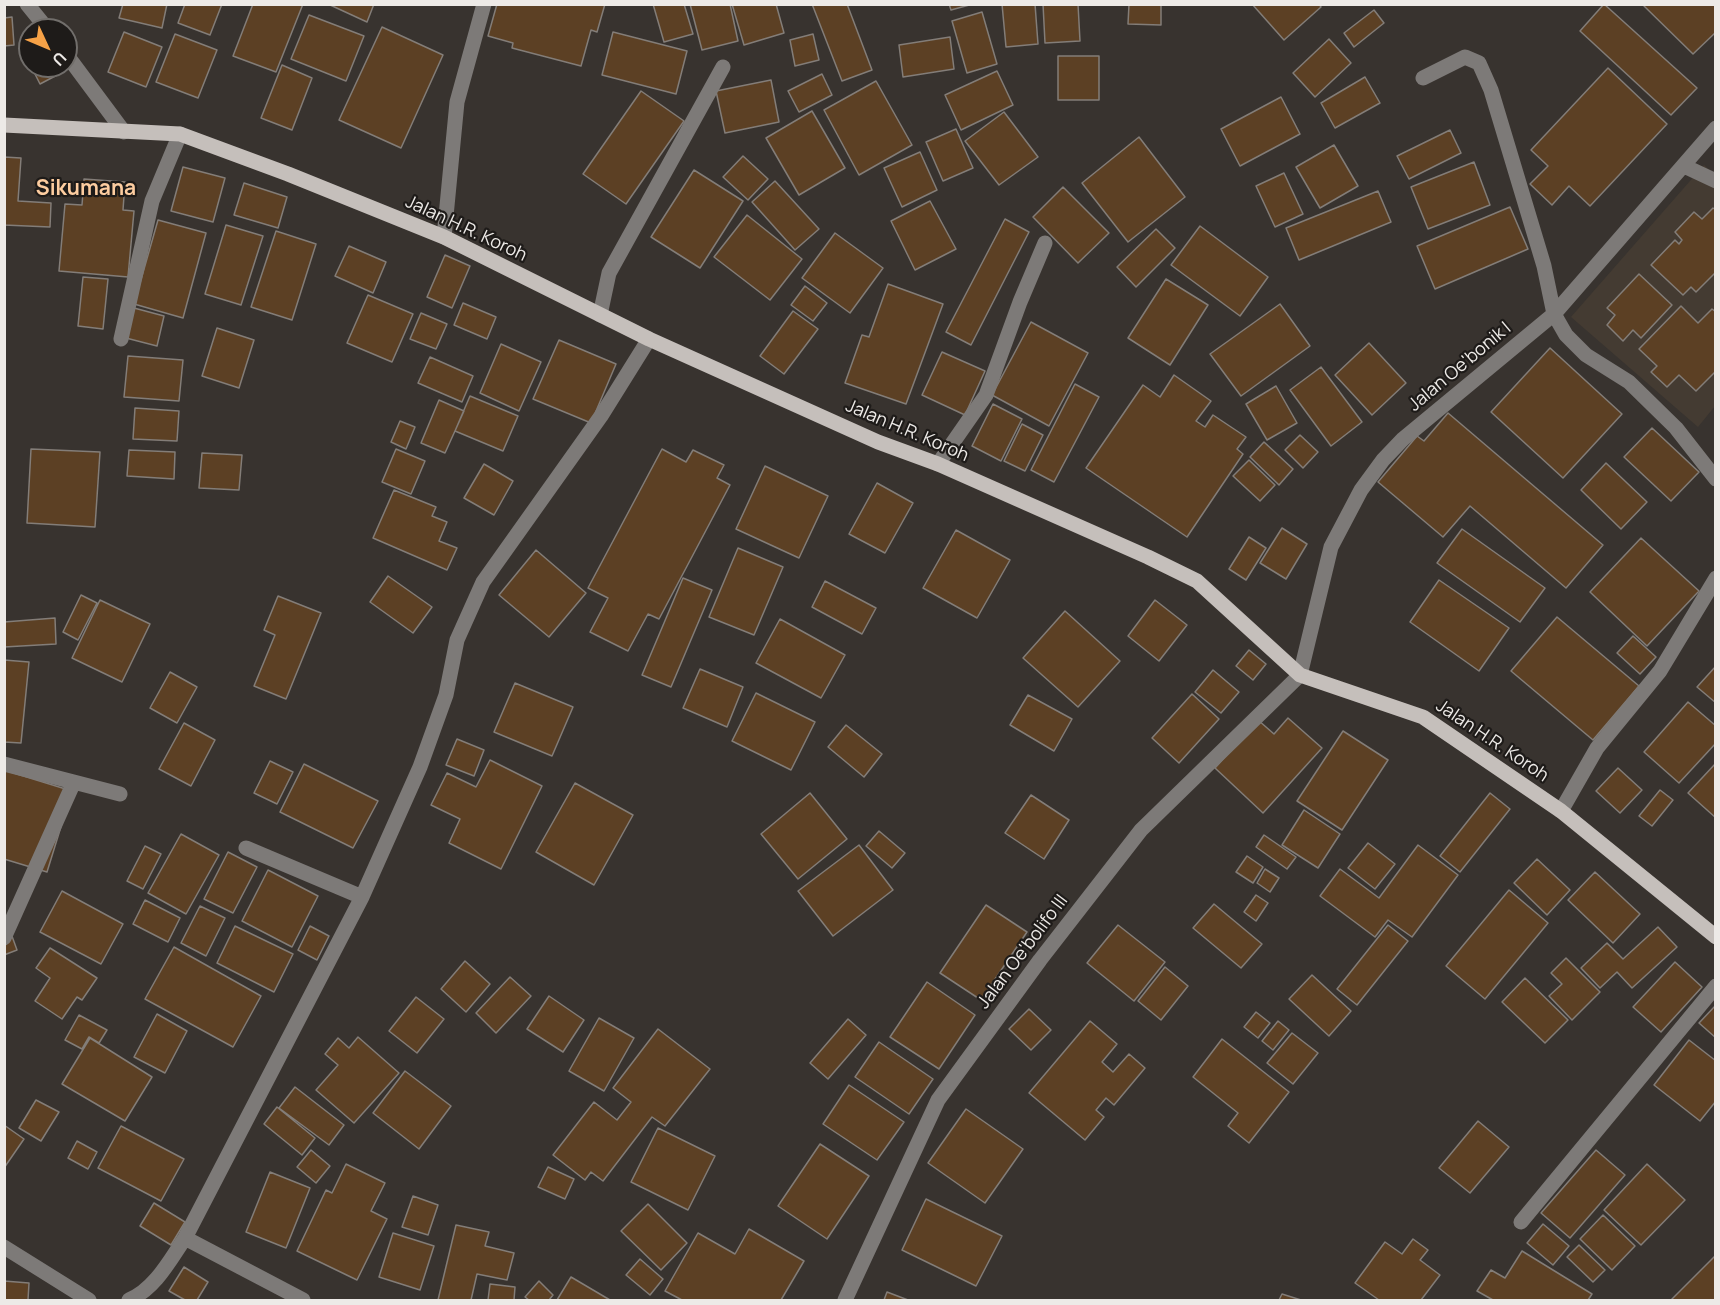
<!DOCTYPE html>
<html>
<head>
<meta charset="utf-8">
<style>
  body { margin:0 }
  #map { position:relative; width:1720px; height:1305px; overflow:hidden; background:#38332f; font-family:Manrope,sans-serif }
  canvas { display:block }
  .frame { position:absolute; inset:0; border:6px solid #edeae7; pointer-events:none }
  .north { position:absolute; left:18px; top:18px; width:60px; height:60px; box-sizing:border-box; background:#1e1b19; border:2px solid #716e6b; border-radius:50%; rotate:134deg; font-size:16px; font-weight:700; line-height:24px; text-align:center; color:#edeae7 }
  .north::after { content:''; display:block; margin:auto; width:21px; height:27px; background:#f6a247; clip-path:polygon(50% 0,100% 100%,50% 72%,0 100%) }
</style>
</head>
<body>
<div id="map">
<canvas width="1720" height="1305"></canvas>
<div class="frame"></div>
<div class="north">U</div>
</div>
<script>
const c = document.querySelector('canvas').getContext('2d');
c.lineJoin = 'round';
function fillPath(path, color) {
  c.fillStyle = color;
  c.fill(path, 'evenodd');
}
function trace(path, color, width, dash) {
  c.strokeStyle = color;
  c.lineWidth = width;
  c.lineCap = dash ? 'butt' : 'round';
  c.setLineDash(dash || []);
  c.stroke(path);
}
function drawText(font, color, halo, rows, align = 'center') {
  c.font = font + ' Manrope,sans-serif';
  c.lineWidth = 4.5;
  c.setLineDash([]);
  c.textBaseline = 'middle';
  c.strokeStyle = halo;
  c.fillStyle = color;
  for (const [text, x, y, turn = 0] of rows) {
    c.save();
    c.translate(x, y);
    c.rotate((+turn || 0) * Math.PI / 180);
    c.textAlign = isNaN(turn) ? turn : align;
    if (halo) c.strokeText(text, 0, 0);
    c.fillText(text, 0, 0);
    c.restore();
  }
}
fillPath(new Path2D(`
  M1704,165L1715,175V406L1698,427L1571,317Z`), '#443b32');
const building = new Path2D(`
  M123,4H167L162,28L119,18Z
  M185,4H222L210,35L178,23Z
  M253,4H303L276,72L233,56Z
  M328,4H374L367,22Z
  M497,4H605L597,32L591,30L581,66L512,48L513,43L488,36Z
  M653,4H684L693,34L664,42Z
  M690,4H730L738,41L702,50Z
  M732,4H776L784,33L744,45Z
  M812,4H847L872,70L842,81Z
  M949,4H973L951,10Z
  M1002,4H1035L1038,44L1006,47Z
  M1043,4H1078L1080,41L1045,43Z
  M1129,4H1161V25L1128,24Z
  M1252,4H1319L1321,7L1284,40Z
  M1604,4L1697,88L1671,115L1580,31Z
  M1646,4H1716V32L1693,54L1644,6Z
  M1374,10L1384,23L1354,47L1344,33Z
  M982,12L997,64L967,73L952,21Z
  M309,15L364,36L346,81L291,59Z
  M12,17L14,45L4,46V18Z
  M382,27L443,55L401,148L339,120Z
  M124,32L162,47L146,87L108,72Z
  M613,32L687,51L676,94L602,75Z
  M175,34L217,50L198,98L156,82Z
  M813,34L819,60L795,66L790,40Z
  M950,37L954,69L903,77L899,45Z
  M1329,39L1351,63L1315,97L1293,73Z
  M30,51V64L25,54Z
  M1058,56H1099V100H1058Z
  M282,65L312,78L292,130L261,118Z
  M31,66H57L61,73L40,84Z
  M1608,68L1667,124L1590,206L1569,186L1552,205L1530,184L1548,166L1531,150Z
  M997,71L1013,105L961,130L945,95Z
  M822,74L832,95L799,112L788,91Z
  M1365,77L1380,103L1335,128L1321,103Z
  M771,80L779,122L725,133L716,91Z
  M876,81L912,145L859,175L824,110Z
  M641,91L684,121L626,204L583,174Z
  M1281,97L1300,134L1240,166L1221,129Z
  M812,111L845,168L799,195L766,138Z
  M1004,112L1038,157L999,185L965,141Z
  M956,129L973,168L943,181L926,142Z
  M1450,130L1461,153L1409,179L1397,156Z
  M1139,137L1185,197L1128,242L1082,183Z
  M1334,145L1358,186L1320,208L1296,167Z
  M920,152L937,190L902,207L884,168Z
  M743,156L768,179L748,200L723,177Z
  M4,157L21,158L18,201L51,203L50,227L4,225Z
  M1474,162L1490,205L1428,229L1411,187Z
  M183,167L225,178L213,222L171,211Z
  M694,170L743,201L700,268L651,237Z
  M1284,173L1303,214L1275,227L1256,186Z
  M84,179L125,182L123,210L134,211L128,277L59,271L65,204L82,205Z
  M775,181L819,229L795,250L752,202Z
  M244,183L287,197L278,228L234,215Z
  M1063,187L1109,233L1078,263L1033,217Z
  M1378,191L1391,222L1299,260L1286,228Z
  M930,201L956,249L915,270L891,221Z
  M1510,207L1528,249L1435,289L1417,246Z
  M1713,208L1716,210V272L1696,292L1691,287L1683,295L1651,265L1675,240L1679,244L1682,240L1675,232L1694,212L1702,219Z
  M747,215L802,259L770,300L714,257Z
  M1005,219L1029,232L971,345L946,332Z
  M158,220L206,233L183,318L134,304Z
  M226,225L263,236L241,305L205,294Z
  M1200,226L1268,277L1240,316L1171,265Z
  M1156,229L1175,248L1136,287L1117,267Z
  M276,231L316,244L292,320L251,307Z
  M835,233L883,268L850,313L802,278Z
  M349,246L386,262L373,293L335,276Z
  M445,255L470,266L452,308L427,297Z
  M1639,274L1672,305L1641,338L1633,330L1623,341L1607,325L1615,315L1607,308Z
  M83,277L108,279L103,329L78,326Z
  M1166,279L1208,305L1170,365L1128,338Z
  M888,284L943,304L906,404L845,383L862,335L869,337Z
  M805,286L827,303L813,321L791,305Z
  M368,295L413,314L392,362L347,343Z
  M463,303L496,317L487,339L454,325Z
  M1280,304L1310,346L1241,396L1210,354Z
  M1681,306L1698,323L1712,309L1716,312V371L1696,391L1679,375L1667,387L1651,372L1657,366L1639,349Z
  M134,308L164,316L157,346L126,338Z
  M793,311L818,329L784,374L760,356Z
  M421,313L447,324L436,349L410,339Z
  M1031,322L1088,353L1049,426L992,395Z
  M217,328L254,340L239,388L202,376Z
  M559,340L616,364L591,423L533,399Z
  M1369,343L1406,383L1372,415L1335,375Z
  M501,344L541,362L519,411L480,393Z
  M1550,348L1622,414L1563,478L1491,412Z
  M942,352L985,371L965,415L922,395Z
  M128,356L183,360L179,401L124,397Z
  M430,357L473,376L462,402L418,383Z
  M1321,367L1362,422L1331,446L1290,390Z
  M1174,375L1211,401L1196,421L1205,427L1213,415L1246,437L1237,449L1243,454L1187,537L1086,468L1143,385L1160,397Z
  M1075,384L1099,397L1054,482L1031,470Z
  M1276,386L1297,423L1267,440L1246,404Z
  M470,396L518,416L503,451L455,431Z
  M439,400L464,411L445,453L421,443Z
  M993,404L1022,419L1001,461L972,446Z
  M135,408L179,411L177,441L133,439Z
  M1448,413L1603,545L1566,588L1470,506L1443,537L1378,482L1417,436L1424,441Z
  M400,421L415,427L406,449L391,442Z
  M1022,424L1043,435L1025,471L1004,461Z
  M1652,428L1699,472L1671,501L1624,457Z
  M1300,435L1318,452L1303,468L1285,450Z
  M1264,442L1293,469L1279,485L1250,457Z
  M31,449L100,452L95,527L27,523Z
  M396,449L425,461L411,494L382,482Z
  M662,449L686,462L693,450L724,465L717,478L730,485L659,619L648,614L628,651L590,632L608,598L588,588Z
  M129,450L175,452L174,479L127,476Z
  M202,453L242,455L239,490L199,488Z
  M1249,460L1275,485L1260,501L1233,476Z
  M1606,463L1647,502L1621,529L1581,490Z
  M484,464L513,481L494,515L464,498Z
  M765,466L828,496L799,558L736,529Z
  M877,483L913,503L885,553L849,534Z
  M394,490L436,507L432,516L447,522L439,541L457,548L447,570L373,538Z
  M1282,528L1307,544L1286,579L1260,563Z
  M1462,529L1545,588L1520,622L1437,563Z
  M956,530L1010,560L977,618L923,588Z
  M1249,537L1266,548L1246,580L1229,569Z
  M1641,538L1699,591L1647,646L1590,592Z
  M738,548L783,567L754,635L709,617Z
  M536,550L586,593L549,637L499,595Z
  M388,576L432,607L413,633L370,602Z
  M683,578L712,590L671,687L642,675Z
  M1439,580L1509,628L1479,671L1410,622Z
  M825,581L876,608L862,634L812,607Z
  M81,595L97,603L78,640L63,632Z
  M278,596L321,613L286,699L254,686L275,635L264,630Z
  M100,600L150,624L122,682L72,658Z
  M1155,600L1187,625L1159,661L1128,636Z
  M1065,611L1120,661L1078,707L1023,658Z
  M1557,617L1639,686L1593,740L1511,671Z
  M55,618L56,644L4,647V622Z
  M780,619L845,655L821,698L756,663Z
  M1633,636L1656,657L1640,674L1617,653Z
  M1249,650L1266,664L1253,680L1236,666Z
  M4,660L29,662L21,743L4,742Z
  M1716,666V703L1697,687Z
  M700,669L743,687L727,727L683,708Z
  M1213,670L1239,692L1221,713L1195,692Z
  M170,672L197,687L177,723L150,708Z
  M515,683L573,707L552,756L494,732Z
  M756,693L815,722L791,770L732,741Z
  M1192,694L1219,719L1179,763L1152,738Z
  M1028,695L1072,719L1054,751L1010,725Z
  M1688,702L1716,726V743L1679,783L1644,752Z
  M1288,718L1322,748L1263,813L1215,768L1258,720L1274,734Z
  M184,723L215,740L191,786L159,769Z
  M846,725L882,754L864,777L828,747Z
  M1343,731L1388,760L1342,830L1297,801Z
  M457,739L484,750L474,776L446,765Z
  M490,760L542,786L501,869L449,843L460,819L431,805L447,773L476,787Z
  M270,761L293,772L277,804L254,793Z
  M1716,763V818L1688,793Z
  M304,764L378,801L353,848L280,812Z
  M1618,768L1642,790L1620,813L1596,791Z
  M4,770L72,791L47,872L4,859Z
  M575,783L633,815L594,885L536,852Z
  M1660,790L1673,800L1652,826L1639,816Z
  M810,793L847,839L798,879L761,834Z
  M1490,793L1510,809L1460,872L1440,856Z
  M1031,795L1069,820L1044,859L1005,833Z
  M1304,810L1340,834L1318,868L1282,845Z
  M879,831L905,853L892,868L866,846Z
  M181,834L219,855L186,914L148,893Z
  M1264,835L1296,857L1287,869L1256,847Z
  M1368,843L1395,864L1375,889L1348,868Z
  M859,845L893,890L833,936L798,891Z
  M1418,845L1458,875L1412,937L1388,920L1375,937L1320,896L1340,869L1379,898Z
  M145,846L161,854L143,889L127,881Z
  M228,852L257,867L233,913L204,899Z
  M1247,856L1263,867L1253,883L1236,872Z
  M1537,859L1570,890L1547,915L1514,883Z
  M1265,869L1279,878L1270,892L1257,883Z
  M268,870L318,896L292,947L242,921Z
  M1595,872L1640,914L1613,943L1568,900Z
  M1509,890L1548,923L1485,999L1446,966Z
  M62,891L123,924L101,964L40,932Z
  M1256,895L1268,903L1256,921L1244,912Z
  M145,900L180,918L168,942L133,924Z
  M1214,904L1262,944L1241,968L1193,928Z
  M986,905L1027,932L981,1000L940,973Z
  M200,906L225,918L206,956L181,943Z
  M8,925L17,950L4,955V926Z
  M1118,925L1165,962L1134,1001L1087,963Z
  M1388,925L1408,941L1357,1005L1337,989Z
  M235,926L293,954L274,992L217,963Z
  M310,926L329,936L317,960L298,950Z
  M1658,927L1677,947L1632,988L1617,972L1600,988L1581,968L1607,943L1623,959Z
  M174,947L261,996L233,1047L145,999Z
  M50,948L97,978L82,1000L77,997L62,1019L35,1001L50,978L36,968Z
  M1566,958L1600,992L1572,1020L1549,996L1562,984L1551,973Z
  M465,961L490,984L466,1012L441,989Z
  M1675,962L1702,987L1661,1032L1633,1007Z
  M1165,967L1188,986L1161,1020L1138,1001Z
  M1312,975L1351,1011L1329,1036L1289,999Z
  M510,977L531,996L496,1033L476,1013Z
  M1525,978L1568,1020L1545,1043L1502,1002Z
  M927,982L975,1015L939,1069L890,1037Z
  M549,996L584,1020L563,1052L527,1029Z
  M416,997L444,1019L417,1053L389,1031Z
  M1716,1005V1038L1699,1023Z
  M1029,1009L1051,1030L1031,1050L1009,1029Z
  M1256,1012L1270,1023L1258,1038L1244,1027Z
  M157,1014L187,1031L165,1073L134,1057Z
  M79,1015L107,1030L99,1043L89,1037L82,1049L65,1040Z
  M599,1018L634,1038L604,1091L569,1071Z
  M848,1019L866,1035L828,1079L810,1063Z
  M1090,1021L1117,1044L1102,1062L1113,1072L1129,1054L1145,1068L1114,1105L1106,1098L1096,1110L1104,1117L1085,1140L1029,1093Z
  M1278,1021L1289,1030L1273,1050L1262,1041Z
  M658,1029L710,1069L665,1126L652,1117L603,1181L591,1172L585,1180L553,1155L594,1102L617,1120L631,1102L613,1088Z
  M1292,1033L1318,1053L1293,1084L1267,1063Z
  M358,1037L399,1073L354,1123L316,1090L338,1065L325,1054L338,1038L349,1048Z
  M90,1038L152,1077L125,1121L62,1084Z
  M1222,1039L1289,1092L1249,1143L1228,1126L1238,1113L1193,1077Z
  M1689,1040L1716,1061V1101L1700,1121L1654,1085Z
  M879,1042L933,1079L909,1114L855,1077Z
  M405,1071L451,1106L419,1149L373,1113Z
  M849,1085L904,1122L877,1160L823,1124Z
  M295,1087L344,1125L329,1145L279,1108Z
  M36,1100L59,1112L41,1141L19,1128Z
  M277,1107L315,1138L302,1155L264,1124Z
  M966,1109L1023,1149L985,1203L928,1163Z
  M1478,1121L1509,1147L1470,1193L1439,1168Z
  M4,1125L24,1139L4,1168Z
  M121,1126L184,1159L161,1201L98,1168Z
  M658,1128L715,1156L688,1210L631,1182Z
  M77,1141L97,1152L88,1169L68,1158Z
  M820,1144L869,1176L827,1239L778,1206Z
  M311,1150L330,1166L316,1183L297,1167Z
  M1596,1150L1625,1175L1570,1238L1541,1213Z
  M346,1164L385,1183L371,1211L387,1219L357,1280L297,1251L326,1190L332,1193Z
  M1647,1164L1685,1200L1641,1245L1604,1210Z
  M548,1167L574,1179L565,1199L538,1187Z
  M270,1172L310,1188L286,1248L246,1232Z
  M413,1196L438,1205L428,1235L402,1227Z
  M926,1199L1002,1236L976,1286L902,1250Z
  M154,1203L185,1222L171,1245L140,1226Z
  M648,1204L687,1243L661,1270L621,1231Z
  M1603,1215L1635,1246L1612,1270L1580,1239Z
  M1543,1224L1569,1246L1553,1265L1527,1243Z
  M456,1225L489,1232L485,1246L514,1253L507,1280L477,1274L471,1300H438Z
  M749,1229L804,1261L781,1300H682L665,1291L698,1233L735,1254Z
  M393,1233L434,1246L420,1290L379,1277Z
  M1413,1239L1428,1250L1420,1260L1440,1275L1421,1300H1379L1355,1283L1385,1242L1402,1254Z
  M1579,1245L1605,1270L1593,1282L1567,1257Z
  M1522,1251L1592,1294L1588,1300H1493L1477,1291L1491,1270L1505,1278Z
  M1716,1255V1300H1671Z
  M640,1259L663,1279L650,1295L626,1275Z
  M184,1267L208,1282L197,1300H185L169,1291Z
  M571,1277L610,1300H557Z
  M4,1281L29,1283L28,1300H4Z
  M539,1281L553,1295L549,1300H529L525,1297Z
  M490,1284L515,1287L514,1300H488Z
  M887,1292L908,1300H884Z
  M1282,1294L1301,1300H1279Z`);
fillPath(building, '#5c4024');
trace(building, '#837d78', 1.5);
trace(new Path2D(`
  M27,4L48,30
  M66,54L124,132
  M1423,78L1465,57L1479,63L1491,90L1544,266L1554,314L1566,335L1586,355L1629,382L1676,428L1716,479
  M1684,166L1716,181
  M444,237L457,102L484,4
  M600,315L609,273L723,67
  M121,339L152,201L180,134
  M938,464L986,395L1020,302L1045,243
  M4,764L120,794
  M1561,811L1597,748L1660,671L1716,578
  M246,848L362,897
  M4,938L74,782
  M1521,1222L1716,986
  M185,1238L303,1300
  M4,1247L89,1300
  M129,1300C155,1289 170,1260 185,1238L362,897L420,767L446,695L457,640L483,582L601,416L649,339
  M845,1300L938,1100L1040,960L1141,830L1300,675L1331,547L1361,490L1383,460L1403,439L1554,314L1716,128`), '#7d7a78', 15);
trace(new Path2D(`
  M4,125L180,134L288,174L444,237L649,339L878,442L938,464L1148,557L1197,581L1300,675L1423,717L1561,811L1716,937`), '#c5bfbb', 15);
drawText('18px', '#edeae7', '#1e1b19', [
  ["Jalan H.R. Koroh",466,229,25],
  ["Jalan Oe'bonik I",1460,367,-40],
  ["Jalan H.R. Koroh",907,431,23],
  ["Jalan H.R. Koroh",1492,741,34],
  ["Jalan Oe'bolifo III",1023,952,-53]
]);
drawText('bold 21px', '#fdcda0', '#1e1b19', [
  ["Sikumana",86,189]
]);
</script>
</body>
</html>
